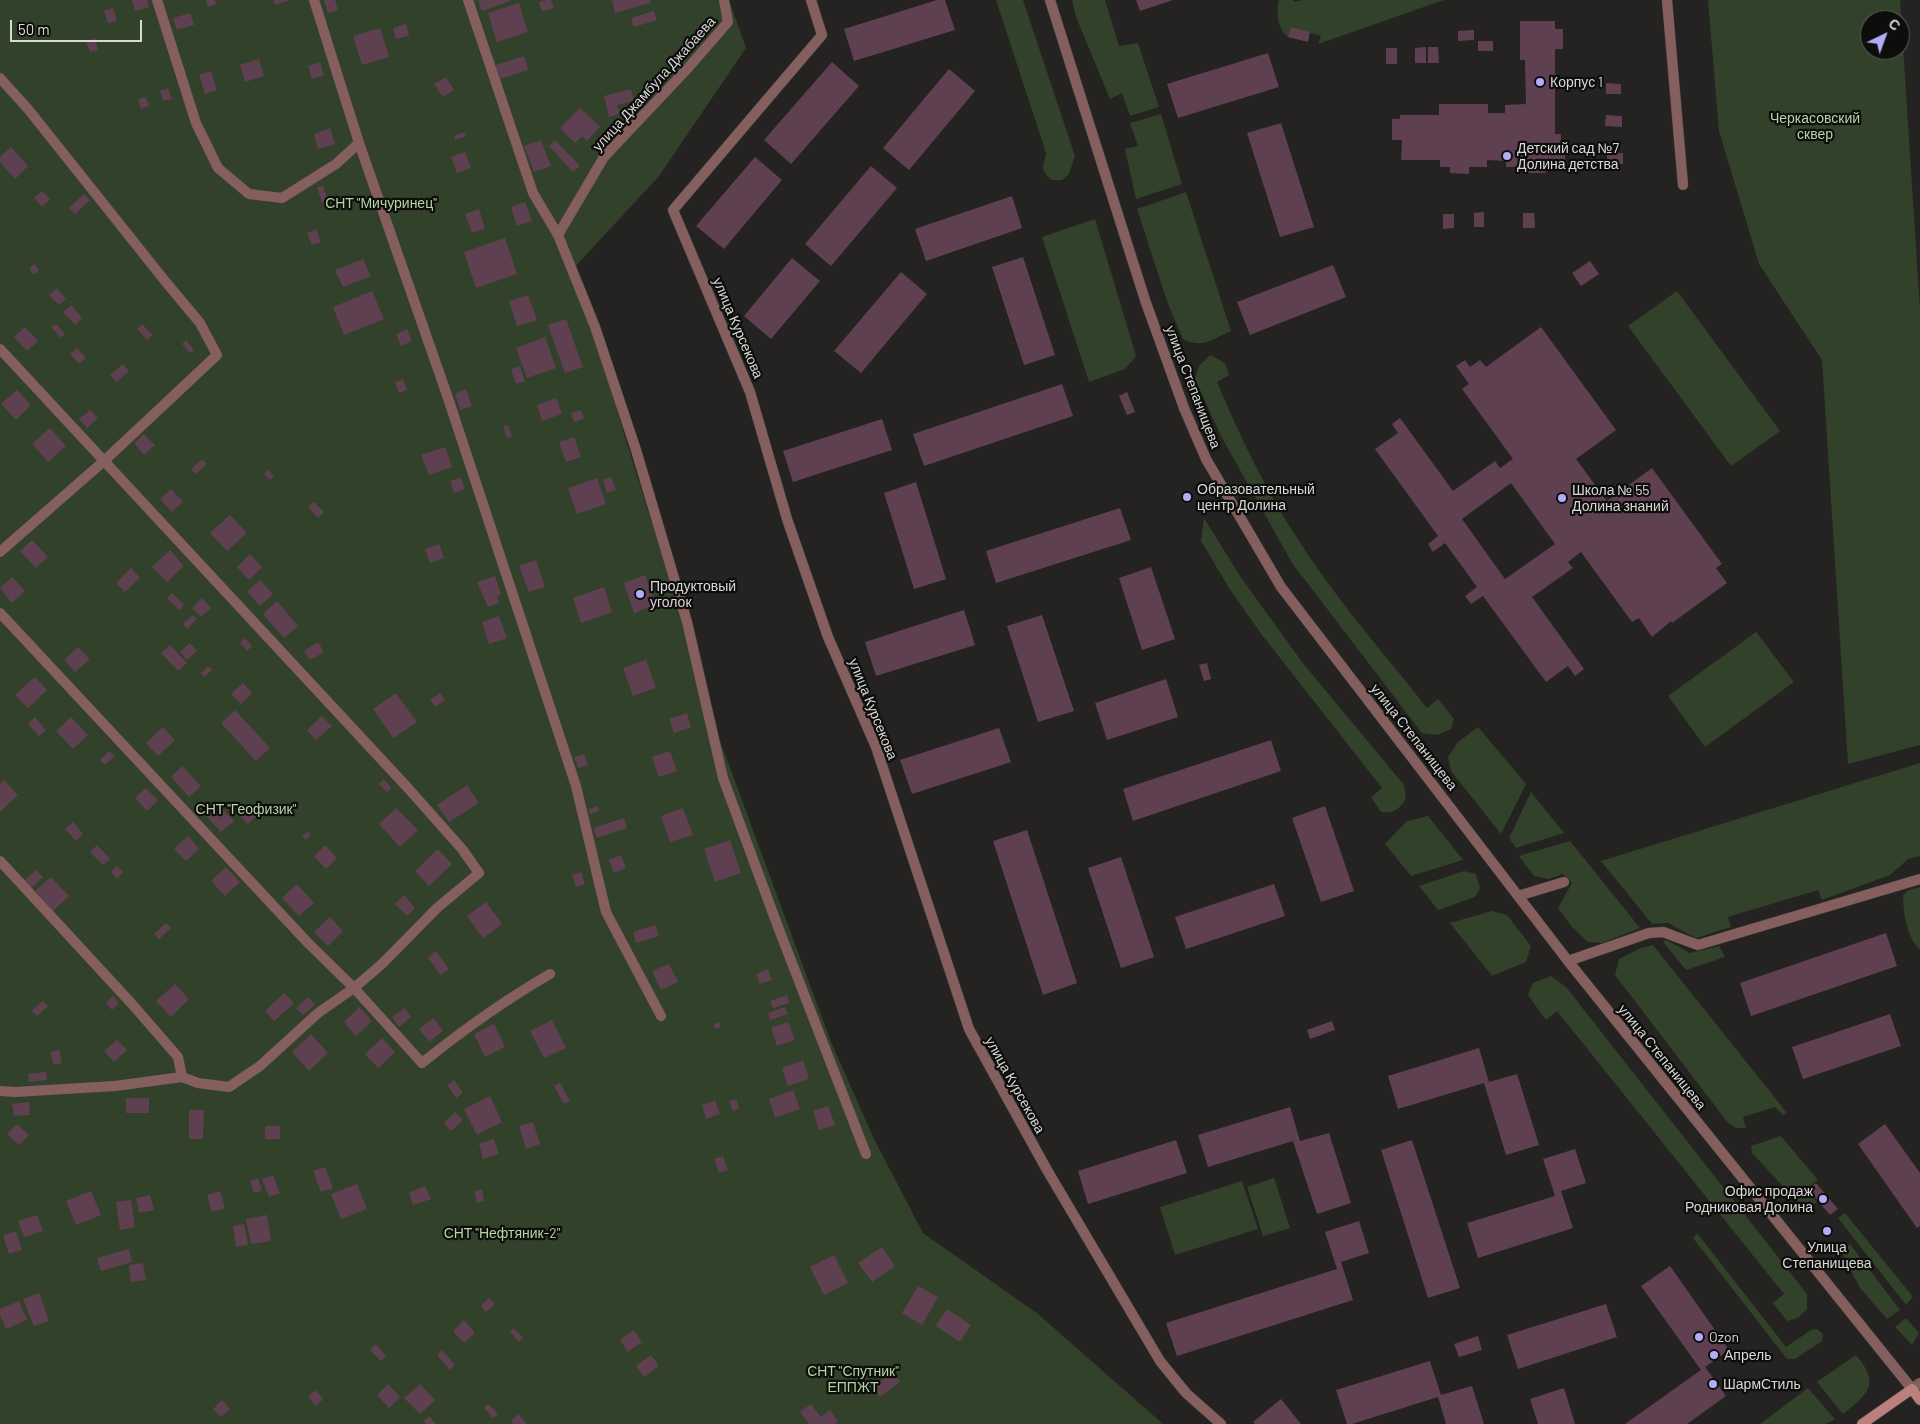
<!DOCTYPE html>
<html>
<head>
<meta charset="utf-8">
<style>
  body { margin:0 }
  #map { position:relative; width:1920px; height:1424px; overflow:hidden; background:#242321; font-family:Barlow,sans-serif }
  canvas { display:block }
  .north { position:absolute; left:1860px; top:10px; width:50px; height:50px; box-sizing:border-box; background:#0d0d0c; border:1px solid #5f5e5d; border-radius:50%; rotate:42deg; font-size:14px; font-weight:700; line-height:20px; text-align:center; color:#d9d8d6 }
  .north::after { content:''; display:block; margin:auto; width:18px; height:22px; background:#b2adf9; clip-path:polygon(50% 0,100% 100%,50% 72%,0 100%) }
  .scale { position:absolute; left:10px; top:20px; width:132px; height:22px; box-sizing:border-box; border:2px solid #d9d8d6; border-top:0; padding-left:6px; font-size:15px; line-height:18px; white-space:nowrap; color:#d9d8d6; -webkit-text-stroke:4px #0d0d0c; paint-order:stroke }
</style>
</head>
<body>
<div id="map">
<canvas width="1920" height="1424"></canvas>
<div class="north">С</div>
<div class="scale">50 m</div>
</div>
<script>
const c = document.querySelector('canvas').getContext('2d');
c.lineJoin = 'round';
function fillPath(path, color) {
  c.fillStyle = color;
  c.fill(path, 'evenodd');
}
function trace(path, color, width, dash) {
  c.strokeStyle = color;
  c.lineWidth = width;
  c.lineCap = dash ? 'butt' : 'round';
  c.setLineDash(dash || []);
  c.stroke(path);
}
function drawText(font, color, halo, rows, align = 'center') {
  c.font = font + ' Barlow,sans-serif';
  c.lineWidth = 4.5;
  c.setLineDash([]);
  c.textBaseline = 'middle';
  c.strokeStyle = halo;
  c.fillStyle = color;
  for (const [text, x, y, turn = 0] of rows) {
    c.save();
    c.translate(x, y);
    c.rotate((+turn || 0) * Math.PI / 180);
    c.textAlign = isNaN(turn) ? turn : align;
    if (halo) c.strokeText(text, 0, 0);
    c.fillText(text, 0, 0);
    c.restore();
  }
}
fillPath(new Path2D(`
  M0,0H729L746,48L659,176L573,269L715,727L831,1042L874,1139L923,1233L1038,1314L1163,1424H0Z
  M996,0H1023L1075,156L1069,174L1062,180H1051C1039,168 1044,167 1046,153Z
  M1072,0H1105L1119,46L1138,43L1159,107L1130,116L1122,93L1110,99L1076,17Z
  M1279,0H1293L1294,2L1302,0H1444L1318,44L1321,36L1291,27L1288,37C1277,28 1276,12 1279,0Z
  M1708,0H1900L1920,309V745L1848,764L1822,360L1759,264L1719,131ZM1870,20H1900V50H1870Z
  M1161,114L1182,184L1136,199L1125,149L1138,146L1130,123Z
  M1186,192L1231,331C1212,339 1203,349 1183,339L1168,304L1137,209Z
  M1095,219L1136,356L1125,369L1089,382L1042,237Z
  M1677,291L1780,431L1731,466L1628,326Z
  M1210,355L1225,363L1229,375L1217,382C1240,436 1265,489 1297,538C1335,598 1383,652 1427,708L1438,699L1454,719L1451,729L1438,735L1422,733L1292,563L1221,436L1195,379L1199,366Z
  M1204,518L1240,576L1302,662L1404,785L1406,799C1399,809 1394,814 1381,812L1371,797L1382,788L1262,635L1229,588L1201,541Z
  M1756,632L1794,682L1705,747L1668,696Z
  M1478,727L1526,784L1501,834L1451,771L1448,757L1458,742Z
  M1920,763V856L1908,859L1890,875L1822,900L1818,890L1728,917L1731,927L1696,938L1668,923L1652,924L1601,861Z
  M1531,792L1564,833L1516,848L1509,838Z
  M1428,816L1463,860L1411,876L1385,844L1407,821Z
  M1570,841L1640,928L1602,943L1588,942L1572,927L1558,908L1572,883L1563,874L1549,879L1534,876L1519,856Z
  M1464,871L1476,874L1480,888L1475,897L1438,910L1419,886Z
  M1920,887V949H1919C1907,937 1903,912 1903,895L1909,890Z
  M1492,911L1507,915L1531,946L1526,962L1492,976L1450,923Z
  M1666,940L1690,953L1719,946L1725,957L1686,970L1663,942Z
  M1653,945L1787,1113L1783,1115L1775,1107L1743,1117L1746,1128H1736L1728,1123L1615,975L1619,959L1641,948Z
  M1551,976L1566,987L1807,1294V1309L1798,1318L1787,1321L1773,1303L1784,1294L1557,1011L1546,1020L1528,995L1533,983Z
  M1781,1136L1818,1180L1805,1189L1817,1202L1805,1210L1752,1153L1751,1146Z
  M1274,1178L1290,1228L1263,1236L1247,1187Z
  M1242,1181L1258,1229L1175,1255L1160,1207Z
  M1845,1213L1913,1297L1906,1305L1838,1218Z
  M1697,1233L1786,1347L1811,1330L1817,1329L1823,1334L1822,1341L1795,1359H1787L1693,1238Z
  M1850,1244L1900,1310L1887,1319L1860,1288L1841,1251Z
  M1906,1318L1919,1333L1912,1345L1895,1327Z
  M1856,1355C1881,1384 1868,1394 1843,1414L1817,1382Z
  M1808,1388L1835,1419L1826,1424H1760Z`), '#324129');
fillPath(new Path2D(`
  M132,0H147L149,7L135,11Z
  M206,0H215L216,4L208,7Z
  M273,0H290L275,5Z
  M324,0H335L338,10L328,13Z
  M478,0H513L482,11Z
  M547,0H551L554,8L542,11L539,2Z
  M612,0H650V3L615,13Z
  M937,0H945L955,30L854,61L844,29Z
  M1136,0H1173L1140,11Z
  M519,3L528,32L497,42L488,13Z
  M113,8L117,21L108,23L104,11Z
  M654,11L657,20L634,27L631,18Z
  M190,13L194,25L177,30L173,18Z
  M1520,21H1555V29H1563V49H1555V134H1561V149H1565V161H1555V170H1546V173H1526V167H1506V161L1487,160V167H1469V174L1450,173V167H1440V160H1401L1402,140H1392V119H1400V115H1439V104H1488V113H1505V105L1526,104L1525,60H1520Z
  M406,24L409,36L396,39L393,28Z
  M1291,27L1310,32L1308,42L1288,37Z
  M380,28L389,57L362,65L353,36Z
  M1474,30V40L1458,41V31Z
  M95,38L98,50L90,52L86,41Z
  M1478,41H1493V51H1478Z
  M1426,47V63H1415V48Z
  M1428,47H1438L1439,63H1428Z
  M1386,48H1397V64H1386Z
  M1268,53L1279,87L1178,118L1167,84Z
  M524,56L528,70L497,80L493,66Z
  M259,59L264,76L245,82L240,65Z
  M320,62L324,75L312,79L308,66Z
  M832,62L859,86L791,164L764,140Z
  M949,69L975,91L909,170L883,148Z
  M211,71L217,90L205,94L199,75Z
  M446,77L454,90L443,97L434,84Z
  M1606,83L1621,84V94H1606Z
  M168,88L172,99L163,101L160,91Z
  M631,89L634,101L617,105L620,114L609,117L604,96Z
  M146,97L149,106L141,109L138,99Z
  M580,108L600,127L587,141L582,136L575,143L560,128Z
  M1606,115L1622,116V127L1605,126Z
  M1281,123L1314,227L1280,237L1247,133Z
  M330,128L335,144L318,149L314,134Z
  M464,132L466,136L455,140L454,136Z
  M541,140L551,166L534,172L524,146Z
  M555,140L580,166L573,172L549,146Z
  M11,147L28,166L15,179L0,162V157Z
  M465,152L471,168L457,173L451,157Z
  M1607,153H1623V164H1607Z
  M755,157L782,180L724,249L696,226Z
  M871,166L897,188L831,266L805,244Z
  M323,186L329,204L323,205L317,187Z
  M42,191L50,199L42,207L34,198Z
  M84,194L90,200L75,214L69,208Z
  M1012,196L1022,228L926,261L915,229Z
  M525,202L532,221L517,226L511,207Z
  M479,209L485,229L472,233L465,214Z
  M1484,212V227H1474V213Z
  M1523,213H1534L1535,228H1523Z
  M1443,214H1454V228L1443,229Z
  M316,229L321,242L312,245L307,233Z
  M505,238L517,274L476,288L464,252Z
  M1023,257L1055,355L1024,365L992,267Z
  M792,258L820,281L771,339L744,316Z
  M363,259L371,276L343,287L335,270Z
  M1590,261L1599,274L1581,286L1572,273Z
  M34,264L39,270L34,275L29,269Z
  M1333,265L1346,297L1250,335L1237,302Z
  M901,272L927,294L861,373L834,351Z
  M57,288L66,299L59,305L49,295Z
  M372,291L384,319L344,335L333,307Z
  M528,295L537,320L517,326L509,301Z
  M71,305L82,318L75,325L63,312Z
  M566,319L583,367L565,373L548,325Z
  M56,324L65,334L61,338L51,327Z
  M142,324L153,335L147,340L137,329Z
  M25,327L38,341L27,351L14,337Z
  M1541,327L1616,430L1576,459L1607,501L1652,468L1722,564L1716,568L1727,583L1672,623L1671,621L1652,637L1639,618L1632,622L1581,552L1568,562L1573,568L1532,597L1584,669L1575,676L1568,666L1546,682L1483,596L1471,604L1465,596L1477,587L1445,543L1433,552L1428,544L1438,536L1375,449L1398,433L1392,424L1400,418L1453,491L1495,461L1500,468L1513,459L1462,389L1469,384L1456,366L1465,360L1470,367L1480,360L1486,367ZM1511,483L1555,544L1505,579L1462,519Z
  M407,329L412,341L401,346L396,334Z
  M545,337L556,368L527,378L516,348Z
  M186,340L194,350L190,353L182,344Z
  M77,348L86,358L79,364L70,354Z
  M123,364L129,371L117,382L110,375Z
  M520,366L525,381L516,384L511,369Z
  M403,379L407,390L399,393L395,382Z
  M1062,384L1073,416L924,466L913,434Z
  M466,389L472,406L460,410L455,394Z
  M17,390L31,405L16,420L1,404Z
  M1127,392L1135,412L1127,415L1119,396Z
  M556,398L562,414L542,421L537,405Z
  M90,410L98,418L87,428L79,419Z
  M581,410L584,419L574,422L571,413Z
  M882,419L892,450L793,482L783,451Z
  M508,425L512,437L507,438L503,426Z
  M50,428L66,446L48,462L32,444Z
  M144,434L155,445L144,455L134,443Z
  M574,437L581,457L566,462L559,442Z
  M445,447L452,467L429,475L421,455Z
  M202,459L207,464L195,474L191,469Z
  M268,470L274,476L270,480L264,474Z
  M611,477L616,490L607,493L603,480Z
  M461,478L465,489L454,493L450,481Z
  M597,478L606,504L577,514L568,488Z
  M916,482L946,579L914,589L884,493Z
  M171,489L183,502L172,512L160,499Z
  M314,502L324,512L318,518L308,507Z
  M1120,508L1131,540L996,583L986,551Z
  M230,515L247,533L227,551L210,533Z
  M32,540L48,557L36,568L20,551Z
  M439,544L444,558L430,563L425,549Z
  M170,550L184,566L167,582L152,567Z
  M250,554L262,567L249,580L237,567Z
  M536,560L545,587L529,592L519,566Z
  M1151,567L1175,639L1142,650L1119,578Z
  M131,568L140,578L125,592L116,583Z
  M645,575L656,605L634,613L624,583Z
  M495,576L501,594L497,596L499,603L488,607L477,582Z
  M12,577L25,591L12,603L0,588Z
  M260,580L273,594L260,606L247,592Z
  M604,587L612,612L581,623L573,598Z
  M172,593L184,605L179,610L167,598Z
  M202,598L211,608L201,617L192,608Z
  M277,601L298,626L284,638L263,614Z
  M964,610L975,645L876,676L865,642Z
  M193,615L197,619L187,629L183,624Z
  M1042,615L1074,711L1038,722L1007,626Z
  M499,616L507,638L489,644L482,622Z
  M245,638L252,646L247,651L240,643Z
  M318,642L324,652L310,660L304,651Z
  M190,643L197,651L187,660L180,652Z
  M170,645L187,663L178,671L161,653Z
  M78,647L90,659L75,672L64,660Z
  M646,660L656,688L633,696L623,668Z
  M1207,663L1211,679L1204,681L1199,665Z
  M208,666L212,670L204,677L201,673Z
  M35,677L47,690L28,708L15,695Z
  M1166,679L1178,717L1107,740L1095,703Z
  M243,683L252,693L241,704L231,694Z
  M396,693L417,722L393,738L373,709Z
  M440,693L445,700L436,707L430,700Z
  M235,710L270,748L256,761L221,723Z
  M687,713L691,727L674,733L669,719Z
  M322,716L332,726L316,740L307,730Z
  M35,717L46,730L39,736L28,724Z
  M71,717L88,735L73,749L56,731Z
  M163,727L175,740L158,756L146,743Z
  M999,728L1011,762L912,794L900,760Z
  M1271,740L1281,771L1133,821L1123,789Z
  M109,751L115,756L105,765L100,760Z
  M670,751L677,771L659,777L652,757Z
  M584,754L588,765L578,768L574,757Z
  M182,766L201,786L189,797L171,777Z
  M384,779L391,788L387,792L379,784Z
  M4,780L18,795L0,812V784Z
  M467,785L479,803L449,822L437,805Z
  M146,788L158,800L147,811L135,798Z
  M218,804L234,821L221,832L205,815Z
  M247,804L257,815L248,824L237,813Z
  M597,806L599,811L590,814L588,809Z
  M1325,806L1354,891L1321,902L1292,818Z
  M396,808L418,830L400,847L379,824Z
  M683,808L693,835L670,842L661,816Z
  M624,818L627,828L597,838L593,828Z
  M73,822L83,834L76,841L65,829Z
  M1027,830L1077,983L1043,995L993,841Z
  M308,831L311,834L306,840L302,836Z
  M188,836L199,849L186,861L174,849Z
  M730,840L741,873L715,882L704,849Z
  M97,845L110,859L103,865L90,852Z
  M325,845L337,858L326,869L314,856Z
  M438,849L452,864L429,886L415,871Z
  M621,855L626,868L614,873L609,860Z
  M1121,857L1154,957L1121,968L1088,868Z
  M117,866L123,872L117,879L111,872Z
  M226,867L240,882L225,896L211,881Z
  M36,870L43,877L31,888L24,881Z
  M581,872L585,884L576,887L572,875Z
  M51,877L69,896L53,911L35,891Z
  M297,884L314,903L299,916L282,898Z
  M1274,884L1285,916L1186,949L1175,917Z
  M404,895L415,908L407,916L395,904Z
  M486,902L502,924L483,938L467,916Z
  M330,917L343,931L328,946L314,932Z
  M166,923L171,928L159,939L154,934Z
  M655,925L659,936L636,943L633,932Z
  M1886,933L1897,966L1751,1016L1740,983Z
  M436,951L449,969L441,975L428,958Z
  M669,964L678,982L661,990L652,971Z
  M768,969L772,980L760,984L756,974Z
  M175,984L189,999L171,1017L156,1001Z
  M284,993L294,1003L274,1021L265,1011Z
  M787,995L789,1003L773,1008L770,1001Z
  M113,996L119,1003L112,1010L106,1003Z
  M308,997L315,1005L303,1015L296,1008Z
  M43,1001L48,1006L37,1016L31,1011Z
  M359,1007L372,1021L356,1036L344,1022Z
  M785,1007L788,1014L770,1020L768,1013Z
  M405,1008L411,1017L399,1027L392,1017Z
  M1890,1014L1901,1046L1803,1079L1792,1047Z
  M434,1018L443,1031L429,1042L419,1029Z
  M552,1020L566,1048L544,1058L530,1031Z
  M1332,1021L1335,1030L1310,1039L1307,1030Z
  M719,1022L721,1027L715,1029L714,1024Z
  M788,1022L795,1040L777,1046L771,1028Z
  M494,1024L505,1047L485,1057L474,1034Z
  M311,1034L328,1053L309,1071L292,1052Z
  M382,1038L395,1052L378,1068L365,1054Z
  M117,1040L127,1050L114,1062L104,1051Z
  M1479,1048L1489,1082L1517,1074L1539,1145L1506,1155L1484,1083L1398,1109L1388,1076Z
  M59,1050L62,1063L54,1065L50,1052Z
  M803,1060L809,1079L788,1086L782,1068Z
  M46,1072L47,1080L29,1082L28,1074Z
  M454,1080L463,1093L456,1098L447,1085Z
  M560,1083L570,1101L564,1104L554,1086Z
  M793,1090L800,1109L775,1118L769,1099Z
  M490,1096L502,1122L477,1135L464,1109Z
  M126,1098H149V1113H126Z
  M736,1099L739,1108L733,1111L729,1101Z
  M715,1100L720,1114L706,1119L702,1105Z
  M29,1102L30,1115L14,1116L12,1104Z
  M828,1106L835,1125L819,1130L813,1111Z
  M1290,1107L1300,1141L1329,1133L1351,1203L1317,1214L1293,1141L1208,1167L1198,1135Z
  M189,1110H204L203,1139H189Z
  M455,1112L463,1120L451,1131L444,1123Z
  M533,1122L540,1144L526,1149L519,1126Z
  M17,1124L29,1135L19,1145L7,1134Z
  M1885,1124L1920,1173V1226L1917,1228L1858,1144Z
  M265,1126H280V1139H265Z
  M494,1139L499,1154L483,1159L479,1144Z
  M1176,1140L1187,1173L1088,1204L1078,1171Z
  M1412,1140L1460,1288L1428,1298L1381,1150Z
  M1575,1149L1586,1183L1561,1191L1573,1228L1478,1258L1467,1223L1555,1196L1543,1159Z
  M723,1156L728,1170L719,1173L714,1159Z
  M325,1167L333,1188L321,1192L313,1171Z
  M273,1175L280,1193L269,1197L262,1179Z
  M258,1178L262,1191L254,1193L250,1181Z
  M1816,1183L1838,1209L1830,1215L1808,1189Z
  M357,1184L367,1209L341,1219L331,1194Z
  M425,1186L431,1199L413,1205L409,1193Z
  M482,1189L484,1201L477,1203L474,1191Z
  M91,1191L101,1215L76,1225L66,1201Z
  M220,1191L225,1208L212,1212L207,1195Z
  M150,1195L154,1210L139,1213L136,1198Z
  M131,1200L135,1227L120,1230L116,1202Z
  M37,1215L43,1231L24,1237L18,1221Z
  M267,1215L271,1241L251,1244L246,1219Z
  M1359,1221L1369,1253L1341,1262L1353,1300L1177,1356L1166,1323L1337,1269L1325,1232Z
  M244,1224L248,1245L236,1247L233,1226Z
  M16,1231L22,1250L9,1254L3,1235Z
  M882,1247L895,1266L872,1282L858,1263Z
  M129,1249L132,1262L101,1271L97,1258Z
  M834,1255L848,1283L824,1295L810,1267Z
  M143,1263L146,1280L131,1282L129,1265Z
  M1670,1266L1729,1350L1705,1367L1726,1396L1687,1424H1625L1701,1370L1641,1286Z
  M918,1286L938,1297L922,1325L902,1313Z
  M39,1293L49,1321L34,1326L23,1299Z
  M489,1298L495,1304L486,1312L481,1306Z
  M19,1301L27,1320L6,1329L0,1315V1309Z
  M1606,1304L1617,1337L1518,1369L1507,1335Z
  M947,1309L971,1325L960,1342L936,1326Z
  M464,1320L475,1333L464,1343L453,1331Z
  M514,1328L523,1338L519,1342L510,1332Z
  M634,1330L642,1342L628,1352L620,1340Z
  M1478,1336L1482,1350L1459,1357L1454,1344Z
  M376,1344L386,1356L381,1361L370,1350Z
  M442,1350L455,1365L450,1370L437,1355Z
  M651,1355L659,1366L644,1377L636,1366Z
  M1430,1361L1441,1395L1472,1386L1484,1424H1446L1438,1397L1352,1424H1347L1336,1390Z
  M893,1372L900,1382L880,1397L873,1387Z
  M388,1384L400,1397L389,1408L377,1395Z
  M420,1384L435,1400L420,1414L404,1398Z
  M1564,1388L1575,1424H1538L1530,1399Z
  M315,1390L323,1399L316,1406L308,1397Z
  M1281,1399L1301,1424H1255L1253,1422Z
  M222,1400L230,1409L221,1417L213,1409Z
  M488,1404L498,1414L493,1418L484,1408Z
  M811,1404L821,1417L830,1410L838,1422L835,1424H809L800,1412Z
  M518,1414L527,1424H513L511,1421Z
  M429,1416L436,1424H426L424,1421Z`), '#5f4051');
const minor = new Path2D(`
  M157,0L196,123L218,168L249,194L282,198L336,164L359,143
  M314,0L359,143L448,398L576,786L606,912L661,1016
  M468,0L533,193L558,235L595,327L636,450L687,622L723,778L778,927L866,1154
  M811,0L822,35L673,210L750,392L787,519L828,637L876,747L969,1029L1047,1170L1160,1361L1186,1393L1221,1424
  M1667,0L1683,185
  M0,78L28,109L165,281L200,323L217,355L104,461L0,552
  M558,235L604,157L688,68L728,22L724,0
  M0,349L407,787L462,849L479,873L437,908L383,963L354,988L308,943L0,613
  M0,861L132,1004L178,1057L182,1077
  M1518,896L1564,882
  M1568,961L1649,933L1663,932L1698,945L1920,879
  M0,1091L15,1092L115,1086L182,1077L198,1083L229,1087L260,1066L318,1013L354,988L422,1063C463,1030 505,1000 550,974`);
const tertiary = new Path2D(`
  M1050,0L1145,300L1184,408L1206,459L1281,587L1568,961L1912,1389L1920,1383`);
const secondary = new Path2D(`
  M1862,1424L1912,1389L1920,1400`);
trace(minor, '#41403e', 11);
trace(tertiary, '#41403e', 11);
trace(secondary, '#41403e', 11);
trace(minor, '#845f5d', 10);
trace(tertiary, '#845f5d', 10);
trace(secondary, '#bb807e', 10);
for (const [x, y, r, color] of [
  [1540,82,5,"#b2adf9"],
  [1507,156,5,"#b2adf9"],
  [1187,497,5,"#b2adf9"],
  [1562,498,5,"#b2adf9"],
  [640,594,5,"#b2adf9"],
  [1823,1199,5,"#b2adf9"],
  [1827,1231,5,"#b2adf9"],
  [1699,1337,5,"#b2adf9"],
  [1714,1355,5,"#b2adf9"],
  [1713,1384,5,"#b2adf9"]
]) {
  const dot = new Path2D();
  dot.arc(x, y, r, 0, 2 * Math.PI);
  c.fillStyle = color;
  c.fill(dot);
  trace(dot, '#0d0d0c', 2);
}
drawText('14px', '#d9d8d6', '#0d0d0c', [
  ["Корпус 1",1550,82],
  ["Детский сад №7",1517,148],
  ["Долина детства",1517,164],
  ["Образовательный",1197,489],
  ["центр Долина",1197,505],
  ["Школа № 55",1572,490],
  ["Долина знаний",1572,506],
  ["Продуктовый",650,586],
  ["уголок",650,602],
  ["Офис продаж",1813,1191,"right"],
  ["Родниковая Долина",1813,1207,"right"],
  ["Улица",1827,1247,"center"],
  ["Степанищева",1827,1263,"center"],
  ["Ozon",1709,1337],
  ["Апрель",1724,1355],
  ["ШармСтиль",1723,1384]
], 'left');
drawText('14px', '#d9d8d6', '#0d0d0c', [
  ["улица Джамбула Джабаева",654,84,-48],
  ["улица Курсекова",738,328,67],
  ["улица Степанищева",1193,387,69],
  ["улица Курсекова",873,709,68],
  ["улица Степанищева",1414,737,52],
  ["улица Степанищева",1662,1057,51],
  ["улица Курсекова",1015,1085,61]
]);
drawText('14px', '#b5d6a2', '#0d0d0c', [
  ["Черкасовский",1815,118],
  ["сквер",1815,134],
  ["СНТ \"Мичуринец\"",381,203],
  ["СНТ \"Геофизик\"",246,809],
  ["СНТ \"Нефтяник-2\"",502,1233],
  ["СНТ \"Спутник\"",853,1371],
  ["ЕППЖТ",853,1387]
]);
</script>
</body>
</html>
